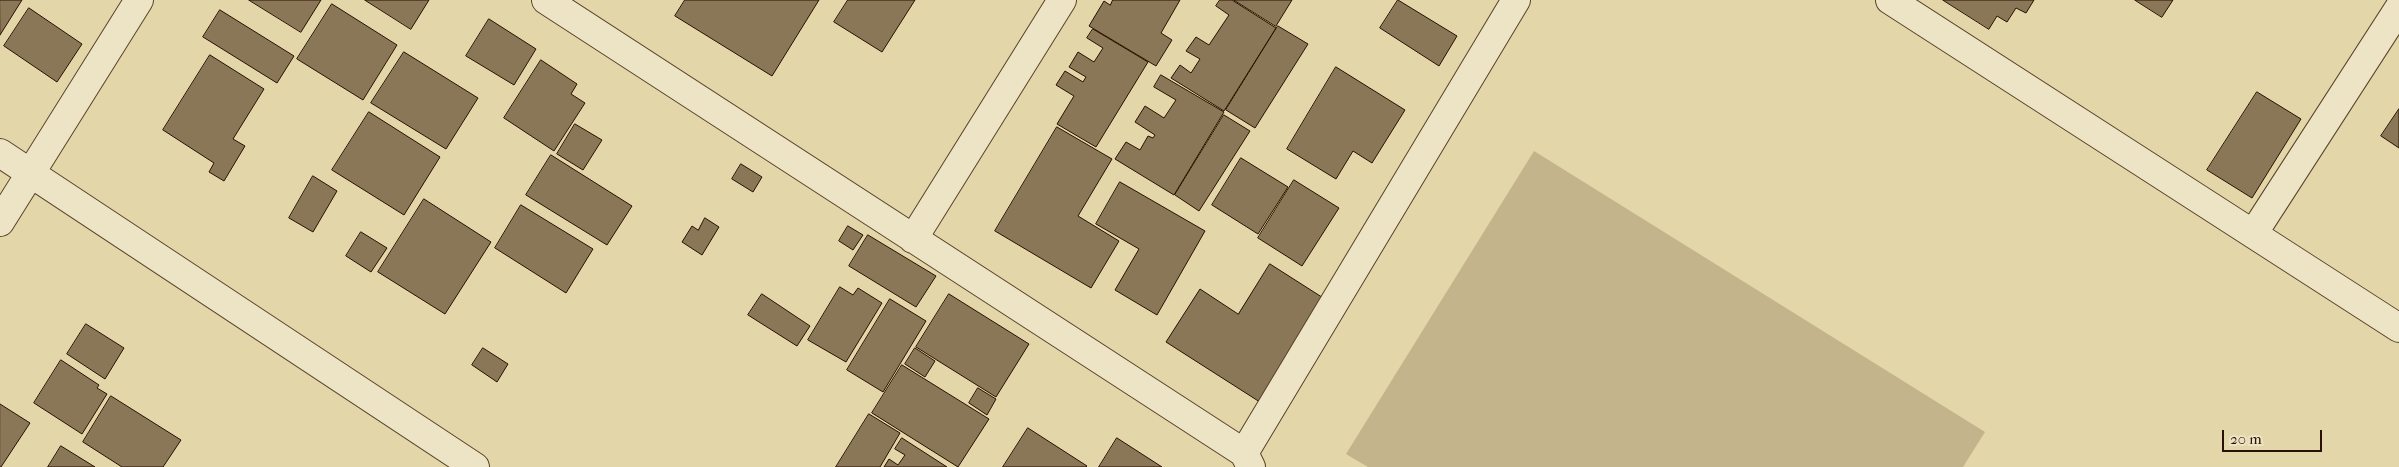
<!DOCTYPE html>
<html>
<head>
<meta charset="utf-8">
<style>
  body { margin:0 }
  #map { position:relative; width:2399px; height:467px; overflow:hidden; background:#e3d6a8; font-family:"IM FELL French Canon",serif }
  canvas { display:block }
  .scale { position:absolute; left:2222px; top:430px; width:100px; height:22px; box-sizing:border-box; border:2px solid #2a1000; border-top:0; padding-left:6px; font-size:15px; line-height:18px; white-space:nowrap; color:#2a1000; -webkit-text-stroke:4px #ede4c6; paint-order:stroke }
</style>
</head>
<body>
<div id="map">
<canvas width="2399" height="467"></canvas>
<div class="scale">20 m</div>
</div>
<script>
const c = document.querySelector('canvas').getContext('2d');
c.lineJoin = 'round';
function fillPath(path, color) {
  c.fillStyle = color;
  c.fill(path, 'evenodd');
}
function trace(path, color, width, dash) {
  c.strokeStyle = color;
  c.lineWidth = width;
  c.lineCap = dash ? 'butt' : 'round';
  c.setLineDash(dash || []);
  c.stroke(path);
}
fillPath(new Path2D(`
  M1534,151L1985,432L1963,467H1368L1346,454Z`), '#c4b48b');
const building = new Path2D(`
  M0,0H22L0,35Z
  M249,0H321L301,32Z
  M365,0H429L411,29Z
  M685,0H819L772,76L675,16Z
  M848,0H915L882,52L834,22Z
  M1113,0H1180L1161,33L1172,40L1156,66L1089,26L1104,1L1110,5Z
  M1220,0H1232L1276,28L1224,111L1171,78L1180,65L1191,73L1200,59L1186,51L1196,37L1209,45L1229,15L1216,6Z
  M1234,0H1292L1276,26Z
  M1398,0L1457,36L1439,66L1380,28Z
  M1943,0H2034L2026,13L2016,8L2007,22L1997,16L1989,29Z
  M2135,0H2173L2162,17Z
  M332,4L397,45L363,100L297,59Z
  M29,8L82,44L57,82L4,46Z
  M220,10L294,56L277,83L203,37Z
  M489,19L536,49L514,85L466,56Z
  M1278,26L1308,44L1255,128L1226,110Z
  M1093,29L1148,62L1096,147L1057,124L1074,96L1056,85L1065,71L1083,82L1086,77L1069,67L1078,52L1094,62L1103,48L1087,38Z
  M404,52L478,98L446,149L371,103Z
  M210,55L264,89L233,139L245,146L224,181L209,172L214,163L163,130Z
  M541,60L577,84L571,94L585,103L554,151L504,118Z
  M1336,67L1405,110L1372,163L1353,151L1336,179L1287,149Z
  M1161,75L1224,112L1174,195L1115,159L1126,142L1140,150L1148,136L1153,138L1155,135L1135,122L1145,106L1164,118L1176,100L1154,87Z
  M2257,92L2301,119L2252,198L2207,170Z
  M2399,109V148L2381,136Z
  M369,112L440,157L404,215L332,170Z
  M1224,115L1250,131L1199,211L1175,195Z
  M575,124L602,140L583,170L557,154Z
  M1057,127L1112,159L1078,216L1119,241L1091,288L995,231Z
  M551,155L632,206L607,245L526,195Z
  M1241,158L1288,187L1258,234L1212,205Z
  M741,164L762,177L753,192L732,179Z
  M313,176L337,191L313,232L289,218Z
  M1294,180L1339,208L1302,266L1258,238Z
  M1120,182L1205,231L1157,315L1115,290L1139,249L1096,224Z
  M424,199L491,242L445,314L378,272Z
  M521,205L593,249L566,293L495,248Z
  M705,218L719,227L702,255L682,242L692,226L698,230Z
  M848,226L863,235L853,250L839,241Z
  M361,232L387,248L371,272L346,256Z
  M868,235L936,276L916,307L849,266Z
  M1270,264L1328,301L1263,404L1166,342L1200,289L1238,314Z
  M840,287L853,295L858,288L882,303L846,362L808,340Z
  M762,294L810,326L797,346L748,315Z
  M949,294L1029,344L996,397L916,347Z
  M890,299L926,321L883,392L847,370Z
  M86,324L124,348L105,379L67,354Z
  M483,348L508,364L497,382L472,365Z
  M915,348L935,361L925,377L905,364Z
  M61,360L99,385L97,388L107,394L82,434L34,403Z
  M902,365L989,419L958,467L872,413Z
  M978,388L996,399L987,415L969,403Z
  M111,396L181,440L163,467H122L83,442Z
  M0,404L30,423L1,467H0Z
  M869,414L900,433L880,467H836Z
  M1028,428L1087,466L1086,467H1003Z
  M902,438L947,467H884L889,459L898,465L905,455L895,449Z
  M1117,438L1162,467H1099Z
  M61,446L95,467H48Z`);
fillPath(building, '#8a7757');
trace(building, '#2a1000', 1);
const minor = new Path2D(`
  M546,0L1244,453
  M1890,0L2399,328
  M0,153L475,467
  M0,222L139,0
  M2253,234L2399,8
  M913,239L1062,0
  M1251,467L1244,453L1516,0`);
trace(minor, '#58422a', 30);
trace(minor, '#ede4c6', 28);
</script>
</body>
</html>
